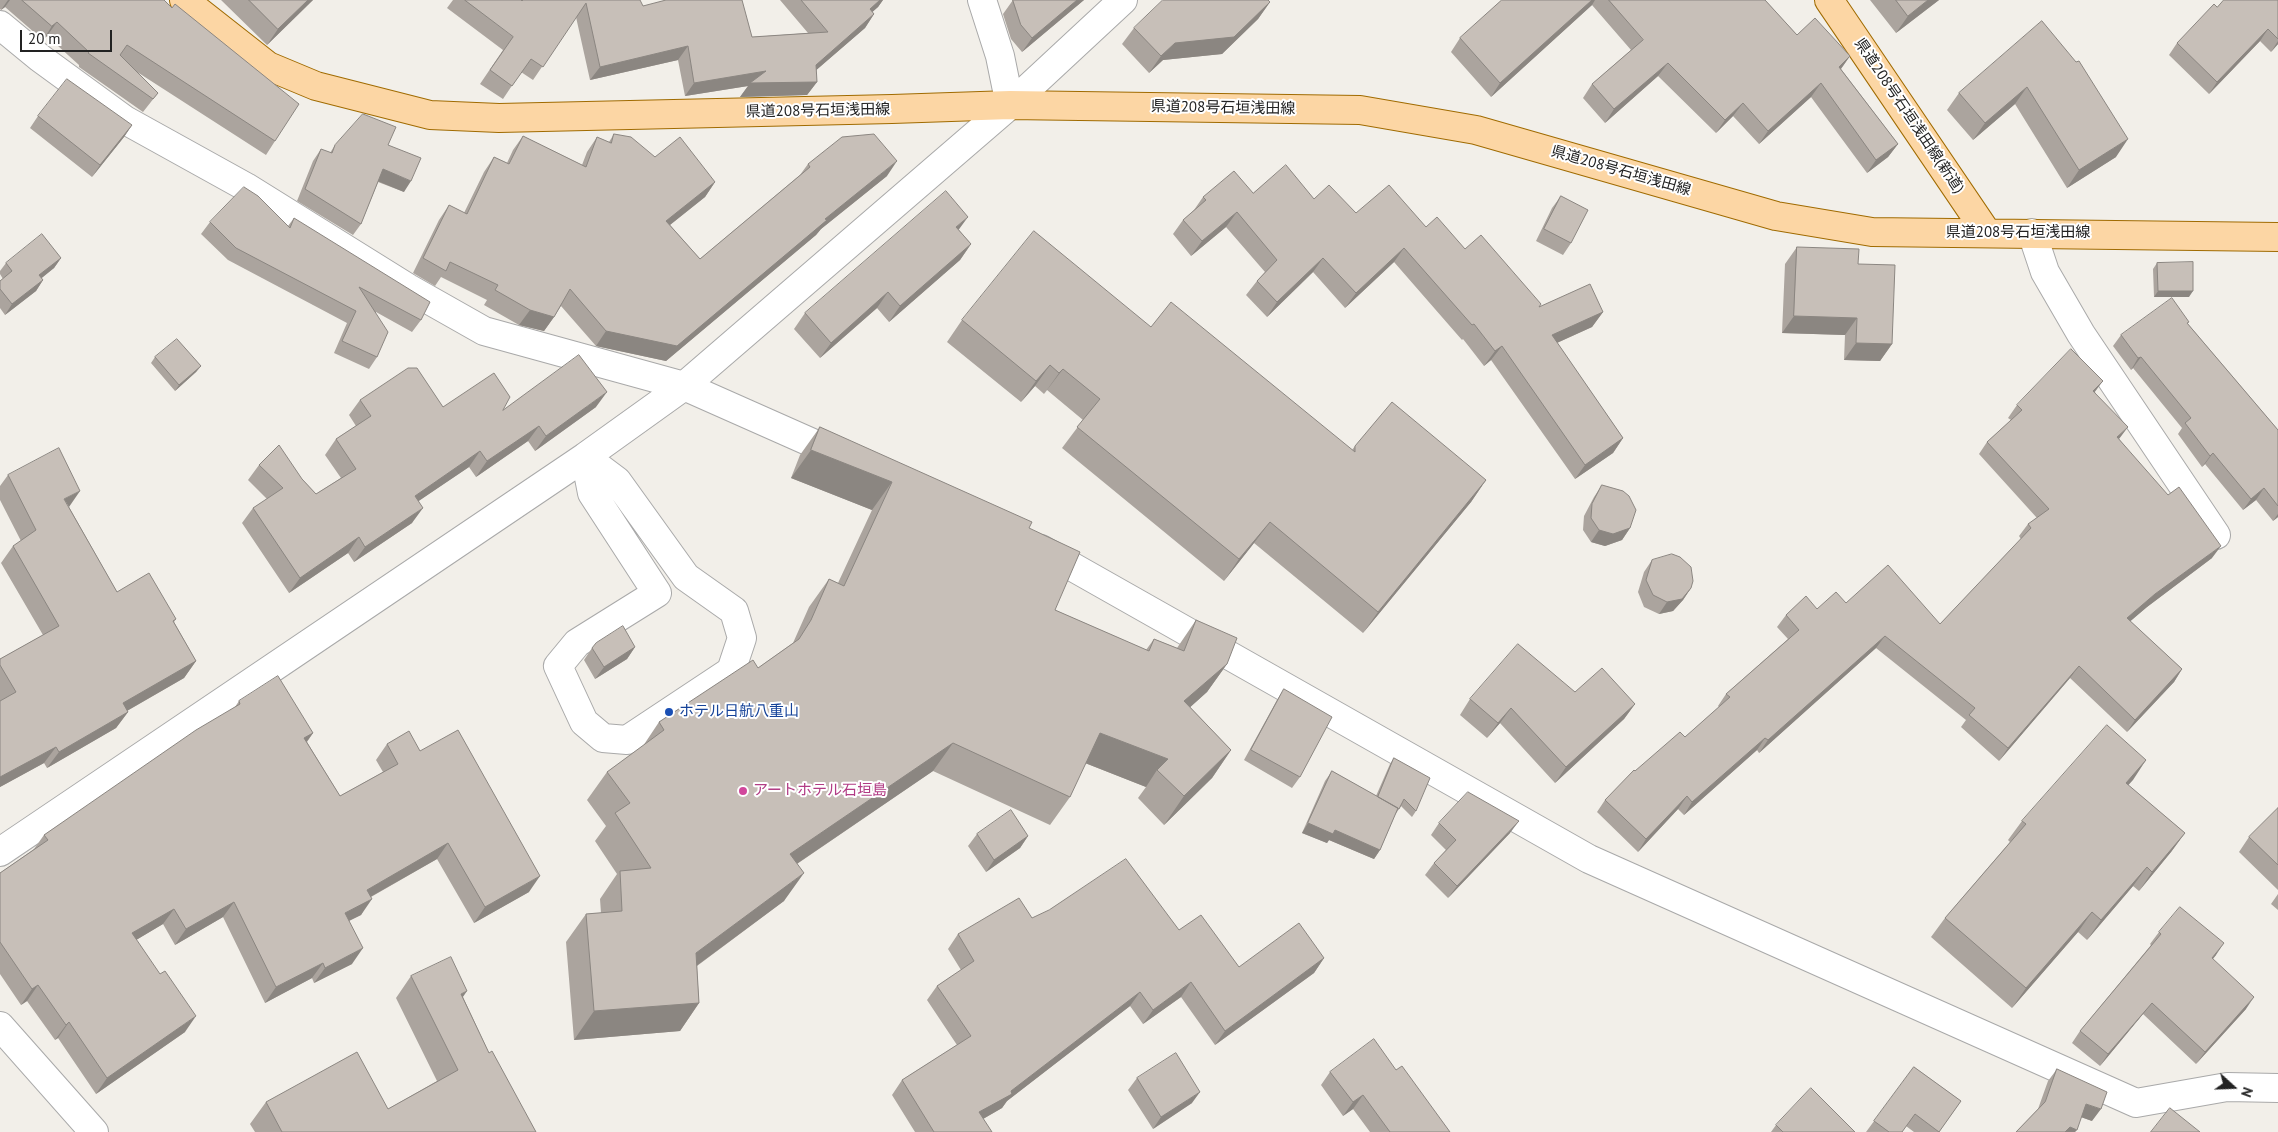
<!DOCTYPE html>
<html>
<head>
<meta charset="utf-8">
<style>
  body { margin:0 }
  #map { position:relative; width:2278px; height:1132px; overflow:hidden; background:#f2efe9; font-family:"PT Sans",sans-serif }
  canvas { display:block }
  .north { position:absolute; left:2208px; top:1062px; width:50px; height:50px; -webkit-text-stroke:4px #fff; paint-order:stroke; rotate:110deg; font-size:14px; font-weight:700; line-height:20px; text-align:center; color:#222 }
  .north::after { content:''; display:block; margin:auto; width:18px; height:22px; background:#222; clip-path:polygon(50% 0,100% 100%,50% 72%,0 100%) }
  .scale { position:absolute; left:20px; top:30px; width:92px; height:22px; box-sizing:border-box; border:2px solid #222; border-top:0; padding-left:6px; font-size:15px; line-height:18px; white-space:nowrap; color:#222; -webkit-text-stroke:4px #fff; paint-order:stroke }
</style>
</head>
<body>
<div id="map">
<canvas width="2278" height="1132"></canvas>
<div class="north">N</div>
<div class="scale">20 m</div>
</div>
<script>
const c = document.querySelector('canvas').getContext('2d');
c.lineJoin = 'round';
function trace(path, color, width, dash) {
  c.strokeStyle = color;
  c.lineWidth = width;
  c.lineCap = dash ? 'butt' : 'round';
  c.setLineDash(dash || []);
  c.stroke(path);
}
function fillPath(path, color) {
  c.fillStyle = color;
  c.fill(path, 'evenodd');
}
function drawText(font, color, halo, rows, align = 'center') {
  c.font = font + ' "PT Sans","Noto Sans JP",sans-serif';
  c.lineWidth = 4;
  c.setLineDash([]);
  c.textBaseline = 'middle';
  c.strokeStyle = halo;
  c.fillStyle = color;
  for (const [text, x, y, turn = 0] of rows) {
    c.save();
    c.translate(x, y);
    c.rotate((+turn || 0) * Math.PI / 180);
    c.textAlign = isNaN(turn) ? turn : align;
    if (halo) c.strokeText(text, 0, 0);
    c.fillText(text, 0, 0);
    c.restore();
  }
}
const minor = new Path2D(`
  M982,0L1000,56L1010,105
  M0,25L40,58L125,120L246,187L408,288L484,331L684,386L844,457
  M2032,233L2045,272L2081,334L2216,535
  M585,457L617,481L686,577L734,611L742,638L731,671L627,740L603,738L584,722L558,666L577,643L657,593L592,493Z
  M1041,549L1589,859L2136,1103L2227,1087L2278,1088
  M0,852L585,457L684,386L1010,105L1123,0
  M0,1026L94,1132`);
const major = new Path2D(`
  M184,0L268,66L316,86L430,115L499,118L892,109L1010,105L1360,110L1476,130L1776,216L1872,232L2278,237
  M1829,0L1987,233`);
trace(minor, '#a9a9a9', 30);
trace(major, '#a06b00', 30);
trace(minor, '#fff', 28);
trace(major, '#fcd6a4', 28);
fillPath(new Path2D(`
  M0,0H164L275,141L266,155L134,70L158,93L143,112L79,67V65L47,36L43,40L5,7L1,10L0,9Z
  M221,0H313L267,45Z
  M453,0H521L522,1L643,6L752,37L808,33L780,0H883L878,7L872,12L874,14L865,28L816,70L817,82L807,95L740,97L748,86L685,96L678,60L590,80L576,17L533,80L521,72L503,99L480,84L503,50L447,8Z
  M1013,0H1084L1022,52L1011,39L1003,14Z
  M1502,0H1765L1797,35L1850,56L1841,69L1898,144L1888,157L1867,173L1811,97L1759,144L1733,116L1716,133L1658,76L1605,123L1583,98L1592,84L1631,50L1592,5L1491,97L1451,52L1460,38Z
  M1870,0H1939L1896,33Z
  M2278,0V44L2271,52L2260,41L2209,94L2169,55L2177,43L2217,7Z
  M1270,2L1258,19L1222,54L1163,60L1149,73L1122,44L1134,28Z
  M2042,21L2116,157L2067,188L2015,104L1973,140L1947,110L1959,93Z
  M38,116L132,125L124,137L92,177L30,128Z
  M614,134L655,157L715,182L705,197L670,225L700,259L800,175L808,164L887,176L821,229L816,235L666,361L596,346L561,306L554,317L544,331L519,325L484,305L487,300L441,277L435,286L413,273L439,220L449,205L464,213L484,172L494,157L507,163L513,150L523,136L582,165L587,152L597,137L609,142Z
  M335,145H388L404,192L378,182L361,224L353,235L297,201L313,161L321,149L330,153Z
  M1253,193L1314,199L1356,213L1426,227L1465,249L1539,307L1603,312L1592,327L1557,343L1623,438L1613,453L1575,479L1491,360L1484,366L1463,339L1462,340L1394,262L1345,308L1313,272L1267,317L1246,295L1257,281L1265,272L1226,227L1191,256L1173,234L1183,220L1194,210L1203,197Z
  M1561,196L1571,243L1563,255L1536,241L1552,208Z
  M294,218L421,320L412,332L376,312L377,357L369,369L334,353L347,323L228,260L201,234L210,222L288,226Z
  M959,230L971,244L960,260L889,322L877,308L820,358L794,329L805,313Z
  M1797,247L1858,264L1892,344L1880,361L1844,360L1845,335L1782,333L1785,264Z
  M61,258L54,268L41,278L43,280L36,291L5,315L0,308V281L3,279L0,274V271L6,263Z
  M2157,263L2189,297H2154L2153,269Z
  M962,320L1151,327L1352,450L1355,446L1486,480L1471,502L1363,633L1254,543L1224,581L1062,448L1083,420L1047,390L1044,394L1035,386L1021,402L947,342Z
  M2188,324L2278,430V517L2273,521L2256,500L2243,510L2205,464L2202,467L2178,434L2182,428L2133,368L2131,370L2113,346L2121,335Z
  M155,357L201,366L196,372L175,391L151,363Z
  M2095,392L2119,439L2212,558L2147,607L2130,621L2182,669L2174,682L2127,732L2070,678L1999,761L1961,727L1966,720L1876,648L1759,753L1757,750L1684,815L1678,809L1638,852L1597,812L1605,800L1635,771L1685,737L1719,707L1718,706L1726,694L1788,639L1777,627L1786,615L1846,603L1940,624L2021,539L2019,536L2028,524L2037,518L1979,454L1987,442L2011,420L2008,418L2017,405Z
  M360,400L443,407L503,410L596,407L535,451L528,441L476,477L469,467L418,501L412,523L354,562L348,553L289,593L242,523L253,508L267,499L248,480L259,465L302,479L316,494L341,478L325,455L336,439L356,426L349,415Z
  M820,427L1029,528L1055,610L1146,650L1154,639L1177,648L1196,620L1227,664L1207,692L1190,707L1231,750L1212,778L1164,825L1138,798L1146,787L1085,763L1070,797L1050,825L933,771L797,864L784,901L697,966L699,1003L680,1031L574,1040L566,942L586,914L601,913L600,899L617,874L595,841L606,826L587,800L607,772L643,746L659,722L758,668L793,643L809,607L829,579L838,583L872,510L791,478L800,455Z
  M8,475L69,507L117,592L176,619L174,622L196,661L184,678L127,711L128,712L116,728L47,768L44,763L0,787V659L43,635L1,563L13,546L21,541L0,500V486Z
  M1602,485L1630,528L1622,540L1605,546L1591,542L1583,530L1584,516L1594,497Z
  M1652,560L1691,588L1683,600L1673,611L1659,614L1644,607L1638,592L1644,572Z
  M635,647L627,659L595,679L584,660L592,648Z
  M1284,689L1300,777L1292,788L1244,760L1277,700Z
  M1575,692L1635,704L1624,719L1555,783L1500,723L1487,738L1460,715L1470,699Z
  M239,701L313,733L307,742L340,796L383,772L376,760L387,744L420,751L529,892L474,923L437,859L371,897L361,915L349,921L352,964L314,983L312,978L265,1003L223,917L175,945L163,924L136,940L185,1032L96,1094L58,1038L55,1040L27,1001L21,1005L0,974V873L34,849L44,835L235,707Z
  M1394,758L1416,811L1412,817L1401,806L1395,815L1380,850L1374,859L1329,840L1327,843L1302,833L1325,781L1332,771L1376,796L1390,764Z
  M2146,760L2128,785L2185,833L2171,852L2139,891L2133,886L2087,940L2078,932L2012,1008L1931,937L1945,918L2010,842L2008,840L2022,821Z
  M2278,808V890L2239,852L2249,837Z
  M1439,823L1510,833L1448,898L1425,875L1434,863L1446,850L1431,835Z
  M977,834L1028,836L1020,848L986,872L968,846Z
  M2278,894V910L2271,904Z
  M1032,918L1179,930L1239,967L1324,958L1314,973L1215,1045L1181,997L1143,1024L1130,1006L1007,1101L1002,1108L983,1119L992,1132H915L892,1095L902,1080L957,1045L927,1000L937,986L961,970L948,949L958,934Z
  M2159,932L2216,955L2213,959L2246,1009L2196,1064L2143,1014L2100,1066L2072,1043L2080,1031L2151,945L2150,944Z
  M411,976L463,997L489,1053L536,1132H255L250,1124L266,1102L388,1109L437,1081L396,998Z
  M1914,1067L1961,1101L1939,1132H1914L1906,1126L1902,1132H1866Z
  M2057,1069L2092,1121L2081,1117L2075,1132H2016L2038,1109L2048,1081Z
  M1396,1070L1450,1132H1370L1353,1109L1343,1116L1321,1085L1330,1072Z
  M1137,1078L1192,1103L1153,1129L1128,1090Z
  M1776,1125L1855,1132H1771Z`), '#aba49e');
fillPath(new Path2D(`
  M8,0H10L5,7L1,10Z
  M308,0H313L267,45L278,29Z
  M880,0H883L878,7L860,23L870,9Z
  M1077,0H1084L1022,52L1032,38Z
  M1592,0H1595L1592,5L1491,97L1500,83Z
  M1928,0H1939L1896,33L1908,16Z
  M1270,2L1258,19L1222,54L1163,60L1149,73L1161,56L1175,43Z
  M874,14L865,28L806,79L816,65Z
  M57,22L47,36L43,40L52,26Z
  M2268,29L2260,41L2209,94L2217,82Z
  M2278,41V44L2271,52Z
  M688,46L678,60L590,80L600,67Z
  M1850,56L1840,70L1839,67Z
  M1668,63L1658,76L1605,123L1614,109Z
  M766,71L817,82L807,95L740,97L748,86L685,96L694,83Z
  M1821,83L1811,97L1759,144L1768,131Z
  M2027,87L2015,104L1973,140L1985,123Z
  M1743,103L1733,116L1716,133L1725,120Z
  M132,125L124,137L92,177L100,165Z
  M2128,139L2116,157L2067,188L2079,170Z
  M1898,144L1888,157L1867,173L1876,160Z
  M897,161L887,176L821,229L816,235L666,361L596,346L606,331L825,219Z
  M383,169L411,181L404,192L375,180Z
  M715,182L705,197L656,236L666,221Z
  M1237,212L1226,227L1191,256L1202,241Z
  M968,217L957,232L956,227Z
  M971,244L960,260L889,322L900,306Z
  M1404,248L1394,262L1345,308L1356,293Z
  M61,258L54,268L32,286L39,275Z
  M1323,258L1313,272L1267,317L1277,302Z
  M43,280L36,291L5,315L12,304Z
  M2158,291H2193L2189,297H2154Z
  M888,292L877,308L820,358L831,343Z
  M530,310L554,317L544,331L519,325Z
  M1603,312L1592,327L1541,350L1552,335Z
  M1794,316L1857,318L1845,335L1782,333Z
  M1856,343L1892,344L1880,361L1844,360Z
  M1502,346L1491,360L1484,366L1495,351Z
  M2141,357L2133,368L2131,370L2138,358Z
  M1050,365L1035,386L1021,402L1036,381Z
  M201,366L196,372L175,391L179,385Z
  M1063,369L1047,390L1044,394L1059,373Z
  M2103,381L2094,393L2093,391Z
  M607,392L596,407L535,451L546,436Z
  M539,426L528,441L476,477L487,461Z
  M2128,427L2119,439L2117,437Z
  M1623,438L1613,453L1575,479L1585,465Z
  M811,450L892,482L872,510L791,478Z
  M480,451L469,467L404,511L415,496Z
  M2213,453L2205,464L2202,467L2210,456Z
  M1486,480L1471,502L1363,633L1378,612Z
  M2264,488L2256,500L2243,510L2251,499Z
  M80,491L69,507L64,499Z
  M423,508L412,523L354,562L365,547Z
  M2278,514V517L2273,521Z
  M1270,522L1254,543L1224,581L1239,559Z
  M1630,528L1622,540L1605,546L1591,542L1599,530Z
  M359,537L348,553L289,593L300,578Z
  M2221,546L2212,558L2147,607L2119,631L2127,618L2155,594Z
  M1691,588L1683,600L1673,611L1659,614L1667,602Z
  M1885,636L1876,648L1759,753L1768,740Z
  M635,647L627,659L595,679L604,667Z
  M196,661L184,678L111,720L123,703Z
  M1227,664L1207,692L1165,730L1184,701Z
  M2079,666L2070,678L1999,761L2008,748Z
  M2182,669L2174,682L2127,732L2135,720Z
  M1635,704L1624,719L1555,783L1566,767Z
  M1511,708L1500,723L1487,738L1498,723Z
  M128,712L116,728L47,768L59,752Z
  M313,733L302,748L304,738Z
  M1100,733L1168,759L1157,770L1146,787L1080,761Z
  M1765,738L1757,750L1684,815L1692,802Z
  M953,743L933,771L770,882L790,854Z
  M56,747L44,763L0,787V777Z
  M1231,750L1212,778L1164,825L1184,796Z
  M2146,760L2133,780L2113,802L2126,783Z
  M1687,796L1678,809L1638,852L1646,839Z
  M1519,821L1510,833L1448,898L1457,886Z
  M1308,823L1335,830L1380,850L1374,859L1329,840L1327,843L1302,833Z
  M2185,833L2171,852L2139,891L2152,872Z
  M1028,836L1020,848L986,872L994,860Z
  M448,843L437,859L356,905L367,890Z
  M2147,867L2133,886L2087,940L2101,920Z
  M804,873L784,901L676,981L696,953Z
  M540,876L529,892L474,923L485,907Z
  M372,899L361,915L334,928L345,913Z
  M234,902L223,917L175,945L186,929Z
  M174,909L163,924L121,949L132,933Z
  M2092,912L2078,932L2012,1008L2026,988Z
  M2224,943L2216,955L2203,970L2212,958Z
  M363,948L352,964L314,983L325,968Z
  M1324,958L1314,973L1215,1045L1225,1031Z
  M323,963L312,978L265,1003L276,987Z
  M1191,982L1181,997L1143,1024L1153,1010Z
  M38,985L27,1001L21,1005L32,989Z
  M467,991L452,1013L461,994Z
  M1140,992L1130,1006L1007,1101L1002,1108L969,1127L979,1112L1011,1091Z
  M2254,997L2246,1009L2196,1064L2205,1052Z
  M699,1003L680,1031L574,1040L594,1011Z
  M2152,1003L2143,1014L2100,1066L2108,1054Z
  M196,1016L185,1032L96,1094L107,1078Z
  M69,1022L58,1038L55,1040L66,1025Z
  M1200,1092L1192,1103L1153,1129L1161,1117Z
  M1363,1095L1353,1109L1343,1116L1353,1102Z
  M2086,1104L2101,1109L2092,1121L2078,1116Z
  M2070,1127L2077,1130L2075,1132H2065Z`), '#8b8681');
const building = new Path2D(`
  M22,0H164L172,8L175,4L299,104L275,141L127,45L120,55L158,93L153,99L88,53L89,52L57,22L52,26Z
  M249,0H308L278,29Z
  M465,0H521L522,1L523,0H640L643,6L666,0H742L752,37L828,32L801,0H880L870,9L874,14L816,65L817,82L750,83L766,71L694,83L688,46L600,67L586,3L543,67L531,59L512,86L490,70L513,37Z
  M1013,0H1077L1032,38L1021,25Z
  M1163,0H1268L1270,2L1234,37L1175,43L1161,56L1134,28Z
  M1502,0H1592L1500,83L1460,38Z
  M1609,0H1765L1797,35L1815,18L1850,56L1839,67L1898,144L1876,160L1821,83L1768,131L1743,103L1725,120L1668,63L1614,109L1592,84L1643,40Z
  M1896,0H1928L1908,16Z
  M2224,0H2278V39L2268,29L2217,82L2177,43L2214,4L2217,7Z
  M2042,21L2076,62L2079,61L2128,139L2079,170L2027,87L1985,123L1959,93Z
  M67,79L132,125L100,165L38,116Z
  M363,114L396,127L388,145L421,158L411,181L383,169L361,224L305,189L321,149L332,153L335,145Z
  M614,134L631,137L655,157L680,137L715,182L666,221L700,259L810,167L808,164L842,137L874,134L897,161L825,219L827,220L677,346L606,331L570,289L554,317L530,310L495,290L498,285L450,262L446,271L423,258L449,205L467,214L494,157L509,164L523,136L586,167L597,137L611,143Z
  M1286,165L1314,199L1329,185L1356,213L1389,185L1426,227L1437,217L1465,249L1481,235L1541,304L1539,307L1590,284L1603,312L1552,335L1623,438L1585,465L1502,346L1495,351L1474,324L1472,325L1404,248L1356,293L1323,258L1277,302L1257,281L1277,260L1237,212L1202,241L1183,220L1206,200L1203,197L1234,171L1253,193Z
  M244,187L258,196L290,228L294,218L430,302L421,320L359,287L388,332L377,357L342,341L356,311L236,248L210,222Z
  M946,191L968,217L956,227L971,244L900,306L888,292L831,343L805,313Z
  M1561,196L1588,210L1571,243L1544,229Z
  M1034,231L1151,327L1171,302L1355,452V446L1392,402L1486,480L1378,612L1270,522L1239,559L1077,427L1100,399L1063,369L1059,373L1050,365L1036,381L962,320Z
  M42,234L61,258L39,275L43,280L12,304L0,289V281L12,271L6,263Z
  M1797,247L1859,249L1858,264L1895,265L1892,344L1856,343L1857,318L1794,316Z
  M2193,262V291H2158L2157,263Z
  M2172,298L2189,322L2187,323L2278,430V506L2264,488L2251,499L2213,453L2210,456L2185,423L2191,418L2141,357L2138,358L2121,335Z
  M177,339L201,366L179,385L155,357Z
  M2071,349L2103,381L2093,391L2128,427L2117,437L2168,495L2179,487L2221,546L2155,594L2127,618L2182,669L2135,720L2079,666L2008,748L1969,715L1975,708L1885,636L1768,740L1765,738L1692,802L1687,796L1646,839L1605,800L1634,770L1635,771L1680,732L1685,737L1730,697L1726,694L1799,630L1786,615L1806,596L1817,609L1836,592L1846,603L1888,565L1940,624L2031,528L2028,524L2049,509L1987,442L2022,410L2017,405Z
  M579,355L607,392L546,436L539,426L487,461L480,451L415,496L423,508L365,547L359,537L300,578L253,508L283,488L259,465L279,445L302,479L316,494L356,469L336,439L371,416L360,400L408,368H417L443,407L494,373L510,397L503,410Z
  M820,427L1032,522L1029,528L1080,552L1055,610L1149,651L1154,639L1184,651L1196,620L1237,638L1227,664L1184,701L1231,750L1184,796L1157,770L1168,759L1100,733L1070,797L953,743L790,854L804,873L696,953L699,1003L594,1011L586,914L622,911L620,871L651,868L615,813L630,803L607,772L664,730L659,722L753,660L758,668L799,639L811,620L829,579L844,586L892,482L811,450Z
  M59,448L80,491L64,499L117,592L149,573L176,619L173,621L196,661L123,703L128,712L59,752L56,747L0,777V701L16,692L0,665V659L59,626L13,546L36,530L8,475Z
  M1602,485L1623,491L1629,496L1636,510L1630,528L1613,534L1599,530L1591,518L1592,504Z
  M1672,554L1680,557L1691,567L1693,581L1691,588L1682,599L1667,602L1653,595L1646,580L1652,560Z
  M623,626L635,647L604,667L592,648L596,643Z
  M1518,644L1575,692L1602,668L1635,704L1566,767L1511,708L1498,723L1470,699Z
  M278,676L313,733L304,738L340,796L398,764L387,744L409,731L420,751L458,730L540,876L485,907L448,843L367,890L372,899L345,913L363,948L325,968L323,963L276,987L234,902L186,929L174,909L132,933L160,974L165,971L196,1016L107,1078L69,1022L66,1025L38,985L32,989L0,942V873L48,840L44,835L196,730L240,704L239,701Z
  M1284,689L1332,717L1300,777L1251,750Z
  M2107,725L2146,760L2126,783L2185,833L2152,872L2147,867L2101,920L2092,912L2026,988L1945,918L2026,824L2022,821Z
  M1394,758L1430,778L1416,811L1404,799L1399,809L1378,797Z
  M1332,771L1398,808L1380,850L1335,830L1333,834L1308,823Z
  M1468,792L1519,821L1457,886L1434,863L1456,840L1439,823Z
  M2278,808V865L2249,837Z
  M1011,810L1028,836L994,860L977,834Z
  M1126,859L1179,930L1201,915L1239,967L1299,923L1324,958L1225,1031L1191,982L1153,1010L1140,992L1011,1091L1012,1094L979,1112L992,1132H934L902,1080L971,1036L937,986L974,961L958,934L1019,898L1032,918L1049,910Z
  M2180,907L2224,943L2212,958L2254,997L2205,1052L2152,1003L2108,1054L2080,1031L2161,934L2159,932Z
  M451,957L467,991L461,994L489,1053L492,1051L536,1132H282L266,1102L357,1052L388,1109L458,1070L411,976Z
  M1374,1039L1396,1070L1402,1066L1450,1132H1390L1363,1095L1353,1102L1330,1072Z
  M1176,1053L1200,1092L1161,1117L1137,1078Z
  M1914,1067L1961,1101L1939,1132L1915,1114L1902,1132H1889L1874,1121Z
  M2057,1069L2107,1092L2101,1109L2086,1104L2077,1130L2070,1127L2065,1132H2016L2045,1102Z
  M1811,1088L1855,1132H1783L1776,1125Z
  M2170,1108L2200,1132H2151Z`);
fillPath(building, '#c7bfb8');
trace(building, '#8b8681', 1);
for (const [x, y, r, color] of [
  [669,712,5,"#1a4fb4"],
  [743,791,5,"#d1479c"]
]) {
  const dot = new Path2D();
  dot.arc(x, y, r, 0, 2 * Math.PI);
  c.fillStyle = color;
  c.fill(dot);
  trace(dot, '#fff', 2);
}
drawText('15px', '#222', '#fff', [
  ["県道208号石垣浅田線",1223,108,1],
  ["県道208号石垣浅田線",818,111,-1],
  ["県道208号石垣浅田線(新道)",1909,116,56],
  ["県道208号石垣浅田線",1621,171,16],
  ["県道208号石垣浅田線",2018,233]
]);
drawText('15px', '#164399', '#fff', [
  ["ホテル日航八重山",679,712]
], 'left');
drawText('15px', '#b23c85', '#fff', [
  ["アートホテル石垣島",753,791]
], 'left');
</script>
</body>
</html>
